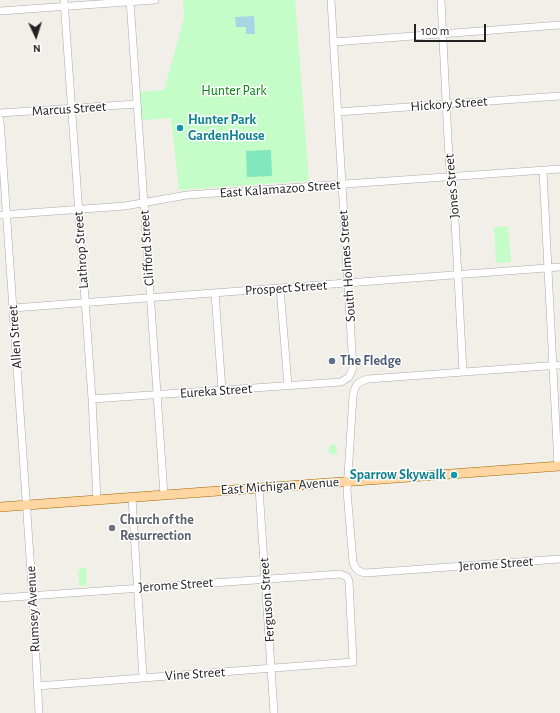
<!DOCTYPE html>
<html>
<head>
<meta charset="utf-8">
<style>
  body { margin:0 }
  #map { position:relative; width:560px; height:713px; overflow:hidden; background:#f2efe8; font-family:"Alegreya Sans",sans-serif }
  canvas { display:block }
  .north { position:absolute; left:16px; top:16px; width:40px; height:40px; -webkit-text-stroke:3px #fff; paint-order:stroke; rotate:176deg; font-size:11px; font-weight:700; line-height:16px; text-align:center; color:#222 }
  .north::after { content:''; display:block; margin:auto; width:14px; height:18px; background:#222; clip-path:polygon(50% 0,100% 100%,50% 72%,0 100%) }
  .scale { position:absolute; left:414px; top:24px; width:72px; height:18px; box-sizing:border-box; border:2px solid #222; border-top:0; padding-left:5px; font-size:12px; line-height:14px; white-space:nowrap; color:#222; -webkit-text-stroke:3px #fff; paint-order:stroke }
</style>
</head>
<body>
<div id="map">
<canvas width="560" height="713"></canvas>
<div class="north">N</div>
<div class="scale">100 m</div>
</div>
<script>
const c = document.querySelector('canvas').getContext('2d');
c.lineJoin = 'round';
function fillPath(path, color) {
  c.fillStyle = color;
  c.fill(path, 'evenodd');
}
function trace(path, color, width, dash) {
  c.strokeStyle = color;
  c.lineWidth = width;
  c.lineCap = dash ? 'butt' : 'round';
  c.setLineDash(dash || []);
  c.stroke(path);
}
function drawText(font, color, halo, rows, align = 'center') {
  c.font = font + ' "Alegreya Sans",sans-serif';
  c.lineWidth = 3;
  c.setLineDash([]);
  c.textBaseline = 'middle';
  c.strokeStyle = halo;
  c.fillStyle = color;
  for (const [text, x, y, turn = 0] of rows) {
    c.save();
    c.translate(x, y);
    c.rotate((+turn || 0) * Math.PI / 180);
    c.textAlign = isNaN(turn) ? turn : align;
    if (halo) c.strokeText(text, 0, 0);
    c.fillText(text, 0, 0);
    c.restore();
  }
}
fillPath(new Path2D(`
  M183,0H295L309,181L179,190L171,118L141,120L139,92L164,90L184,18Z
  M508,226L511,262L496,263L494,227Z
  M333,444L336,445L337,454L331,455L328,450L330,445Z
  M80,568H86L87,585L79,586L78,570H80Z`), '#c4fdc8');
fillPath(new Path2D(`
  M271,150L272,176L247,177L246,151Z`), '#82e6be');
fillPath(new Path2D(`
  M254,16L255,34H246V27H236L235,17Z`), '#a6d6e2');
const minor = new Path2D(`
  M64,0L92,399L97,500
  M130,0L164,495
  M441,0L448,140L450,170L453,183L463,372
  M0,11L155,0
  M334,42L560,25
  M338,112L560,96
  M0,113L137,104
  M0,120L33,601L39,713
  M543,171L558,466
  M0,215L125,206L187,195L560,169
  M280,288L288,385
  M215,293L222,390
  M13,308L560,267
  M560,365L368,379C357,382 355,385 353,396L347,491L353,562C355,569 358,572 366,573L560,559
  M92,399L341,382L349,377L353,368L331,0
  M259,488L274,713
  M132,498L143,678
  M0,598L340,574L347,577L349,581L353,662L37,686`);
const major = new Path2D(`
  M0,507L560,466`);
trace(minor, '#a9a9a9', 8);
trace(major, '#a06800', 10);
trace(minor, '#fff', 7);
trace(major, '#ffd5a1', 9);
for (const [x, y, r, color] of [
  [180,128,4,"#0f9aa8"],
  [332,361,4,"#5c6f8a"],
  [454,475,4,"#0f9aa8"],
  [112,528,4,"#6b7280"]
]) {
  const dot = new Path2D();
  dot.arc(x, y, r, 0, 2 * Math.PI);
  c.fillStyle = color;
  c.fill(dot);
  trace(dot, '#fff', 1.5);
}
drawText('14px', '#05850e', '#fff', [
  ["Hunter Park",234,91]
]);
drawText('14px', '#222', '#fff', [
  ["Hickory Street",449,104,-4],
  ["Marcus Street",69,109,-4],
  ["Jones Street",452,186,-95],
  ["East Kalamazoo Street",280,189,-4],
  ["Clifford Street",147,248,-94],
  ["Lathrop Street",81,250,-94],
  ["South Holmes Street",347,266,-94],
  ["Prospect Street",286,288,-4],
  ["Allen Street",15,337,-94],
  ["Eureka Street",216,391,-4],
  ["East Michigan Avenue",280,486,-4],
  ["Jerome Street",496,564,-4],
  ["Jerome Street",176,585,-4],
  ["Ferguson Street",267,600,-94],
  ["Rumsey Avenue",33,609,-93],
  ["Vine Street",195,674,-4]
]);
drawText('bold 14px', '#0d838f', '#fff', [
  ["Hunter Park",188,120],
  ["GardenHouse",188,136],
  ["Sparrow Skywalk",446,475,"right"]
], 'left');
drawText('bold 14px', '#4e5e75', '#fff', [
  ["The Fledge",340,361]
], 'left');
drawText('bold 14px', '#5b616d', '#fff', [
  ["Church of the",120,520],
  ["Resurrection",120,536]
], 'left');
</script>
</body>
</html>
